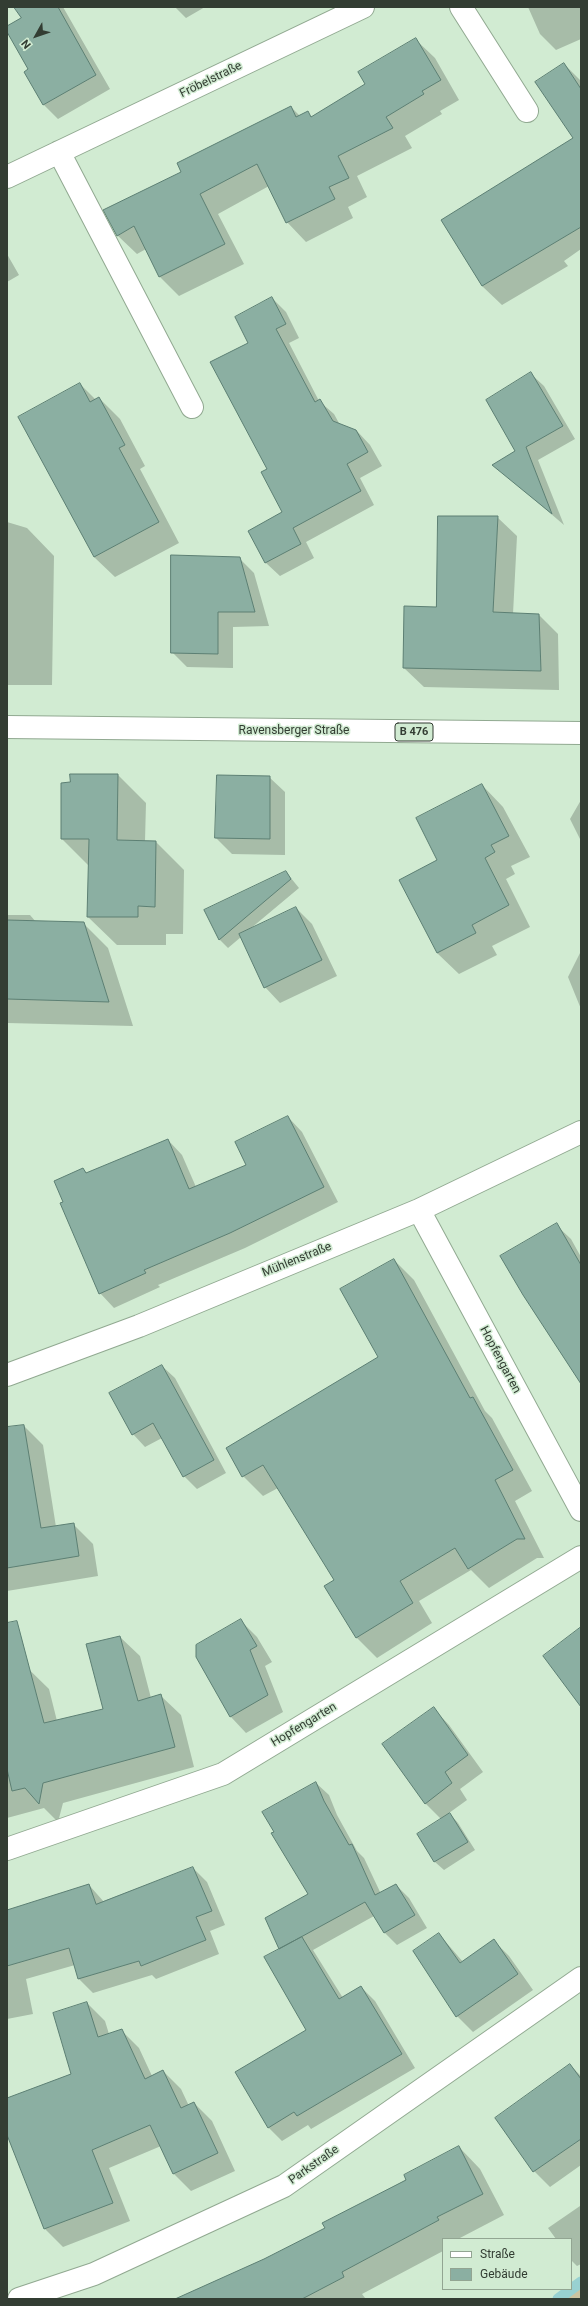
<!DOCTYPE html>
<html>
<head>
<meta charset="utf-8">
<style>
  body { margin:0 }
  #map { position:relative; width:588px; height:2306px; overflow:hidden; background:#d1ebd2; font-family:Roboto,sans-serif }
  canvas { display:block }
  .frame { position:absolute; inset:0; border:8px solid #333d33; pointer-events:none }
  .legend { position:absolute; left:442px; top:2238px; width:130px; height:52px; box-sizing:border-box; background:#d1ebd2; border:1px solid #92a592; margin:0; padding:5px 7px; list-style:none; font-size:12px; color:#333d33 }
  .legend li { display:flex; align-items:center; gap:8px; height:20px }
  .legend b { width:20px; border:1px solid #92a592 }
  .north { position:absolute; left:16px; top:16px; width:40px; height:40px; -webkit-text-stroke:3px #d1ebd2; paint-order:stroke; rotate:230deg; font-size:11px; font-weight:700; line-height:16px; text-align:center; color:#333d33 }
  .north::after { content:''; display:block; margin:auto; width:14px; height:18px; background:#333d33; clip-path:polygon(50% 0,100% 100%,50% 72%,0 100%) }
</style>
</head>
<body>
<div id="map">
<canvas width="588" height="2306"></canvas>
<div class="frame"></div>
<ul class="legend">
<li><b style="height:5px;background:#fff"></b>Straße</li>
<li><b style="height:11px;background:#8bafa2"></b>Gebäude</li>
</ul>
<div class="north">N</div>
</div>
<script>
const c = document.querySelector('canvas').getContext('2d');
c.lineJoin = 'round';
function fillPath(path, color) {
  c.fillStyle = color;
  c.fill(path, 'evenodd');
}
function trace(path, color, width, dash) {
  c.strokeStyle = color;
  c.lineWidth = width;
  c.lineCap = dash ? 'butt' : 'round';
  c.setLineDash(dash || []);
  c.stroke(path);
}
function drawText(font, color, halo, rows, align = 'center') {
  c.font = font + ' Roboto,sans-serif';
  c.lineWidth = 3;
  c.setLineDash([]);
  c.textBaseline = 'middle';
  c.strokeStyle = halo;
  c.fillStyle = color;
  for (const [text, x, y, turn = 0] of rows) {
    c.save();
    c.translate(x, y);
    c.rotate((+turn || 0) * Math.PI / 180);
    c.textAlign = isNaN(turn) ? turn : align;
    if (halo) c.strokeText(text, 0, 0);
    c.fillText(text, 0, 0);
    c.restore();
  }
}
fillPath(new Path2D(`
  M581,2282V2299H558Z`), '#ccc4a1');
fillPath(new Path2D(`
  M16,7H63L110,89L58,119L44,105L25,72L30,70L7,30V27L22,18Z
  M175,7H205L186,18Z
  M528,7H581V39L556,50L540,34Z
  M415,39L435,58L459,100L440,111L442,114L405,136L412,148L357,176L367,197L348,207L353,218L306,242L287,222L269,186L218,214L244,264L179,296L160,277L146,249L137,254L117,235L183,172L291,107L300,116L307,112L312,117L366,85Z
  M564,64L581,81V249L564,261L568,266L502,305L482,286L442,221L574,139Z
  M7,254L19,275L7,282Z
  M272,298L286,312L299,338L289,343L319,401L334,414L340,425L356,430L370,445L382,466L360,478L374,505L306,542L314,558L280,576L266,563L284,513L268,470L249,343Z
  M531,374L544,386L575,439L538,460L564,525L494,465L517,452Z
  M80,384L96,400L99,398L120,419L145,466L140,469L179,543L115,577L94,557Z
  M497,517L517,536L513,614L539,615L558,634L559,690L424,687L404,668L437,608Z
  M7,522L27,528L54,556L52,685H7Z
  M239,558L254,573L269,626L233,627V668L187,667L172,652Z
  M118,775L146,803L145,841L156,842L184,870L183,934H166V945H117L88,917L89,866L62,839Z
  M269,777L285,792V855L232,854L216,838Z
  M482,785L503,807L530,857L511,866L515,874L506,879L530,927L492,946L497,955L459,974L437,953L439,861Z
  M581,800V841L570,819Z
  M286,872L299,888L250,929L296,908L312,924L337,976L280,1003L265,987L241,937L228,948L220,940L205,910Z
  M7,915H30L36,922L83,923L108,948L133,1026L7,1023Z
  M581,951V1009L568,977Z
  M288,1117L302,1132L338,1202L245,1248L158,1285L160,1287L114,1308L100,1293L64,1203L83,1169L87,1173L168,1140L182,1155L196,1187L248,1165Z
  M556,1225L571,1239L581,1257V1383Z
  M394,1260L414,1280L485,1411L492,1418L532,1491L515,1501L544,1558H537L489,1588L471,1570L419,1601L432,1623L377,1658L357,1638L325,1587L335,1580L278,1488L263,1496L243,1476L379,1357Z
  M162,1366L175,1378L226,1473L197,1489L184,1476L162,1438L145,1447L133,1434Z
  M23,1425L43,1445L56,1527L73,1524L93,1544L98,1576L7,1591V1428Z
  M241,1621L257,1637L272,1662L265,1666L283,1712L246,1733L231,1717L197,1657Z
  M120,1637L140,1656L151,1698L161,1696L181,1715L194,1767L63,1803L58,1822L44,1808L7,1818V1648L49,1689L57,1721L104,1710Z
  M434,1709L449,1725L483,1772L460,1789L467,1800L449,1813L458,1823L475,1850L444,1870L435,1862L418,1834L442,1820L425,1803Z
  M316,1783L329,1795L337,1815L357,1851L364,1858L381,1894L396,1885L409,1898L427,1928L397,1945L385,1933L374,1916L313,1950L343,1998L361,1987L375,2001L415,2068L311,2129L308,2125L282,2141L268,2127L308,2030L280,1949L267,1918L310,1894Z
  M193,1868L207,1882L225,1925L210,1931L219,1954L156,1979L152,1975L93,1993L79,1979L75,1965L26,1979L33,2014L7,2019V1911L89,1885L104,1902Z
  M439,1934L463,1962L493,1940L509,1956L533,1990L473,2032L457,2016Z
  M87,2003L105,2021L109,2034L121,2030L139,2048L152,2076L163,2071L181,2089L189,2106L194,2103L212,2121L235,2171L191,2191L173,2173L161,2146L109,2168L130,2221L63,2247L45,2229L7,2132V2099L72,2074Z
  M570,2065L581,2076V2165L550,2187L534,2171L497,2118Z
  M459,2147L480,2169L504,2215L458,2239H443V2251L362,2294L365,2298L177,2299L265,2260L326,2228Z
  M580,2206L581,2264L577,2266L571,2260V2239H556L548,2228Z`), '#0003');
trace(new Path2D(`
  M558,2299L581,2282`), '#98d1d1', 11);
const building = new Path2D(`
  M14,7H58L96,75L43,105L24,72L28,69L7,32V26L21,18Z
  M416,38L441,80L422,91L424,94L386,117L393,128L338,156L349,178L329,187L335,199L286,223L257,164L200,194L225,244L159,277L134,226L117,236L103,210L181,172L177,163L291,106L296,117L308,111L311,117L365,84L358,72Z
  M564,63L581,89V227L482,286L441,220L573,138L535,82Z
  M272,297L286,324L276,329L315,402L320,399L333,421L356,430L368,452L347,464L361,491L293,528L301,544L265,563L248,531L282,512L261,472L267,469L210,362L248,343L235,317Z
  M531,372L563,426L526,447L552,514L492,465L515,451L486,400Z
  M80,383L90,402L99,397L125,445L119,448L159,522L94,557L18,417Z
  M438,516H498L493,612L539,614L541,671L403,668L404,606L436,607Z
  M171,555L240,557L255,612H218V654L171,653Z
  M70,774H118L117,840L156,841L155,907L138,906V917H87L89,839H61V783L70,782Z
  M217,775L270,776V839L215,838Z
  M482,784L509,836L491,845L495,852L485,858L509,905L472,925L476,933L437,953L399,880L437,860L416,818Z
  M286,871L291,879L219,940L204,910Z
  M296,907L322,960L264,988L239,934Z
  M7,920L84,922L109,1002L7,999Z
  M288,1116L324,1187L230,1233L144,1270L146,1273L99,1294L60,1203L63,1202L54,1181L83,1168L86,1173L168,1139L189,1189L246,1165L235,1142Z
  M557,1223L581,1265V1384L523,1295L500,1256Z
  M394,1259L470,1398L473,1397L513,1470L495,1480L525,1539H517L468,1569L455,1548L400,1581L413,1603L356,1638L324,1586L334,1580L263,1465L242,1477L226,1448L378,1357L340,1289Z
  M162,1365L214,1460L183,1477L153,1423L132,1435L109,1393Z
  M24,1425L41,1528L74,1523L79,1556L7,1568V1427Z
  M241,1619L257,1646L250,1650L268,1695L230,1717L196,1657V1645Z
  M17,1621L44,1723L103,1709L86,1644L120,1636L138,1701L161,1694L175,1747L43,1783L39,1804L25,1788L12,1791L7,1769V1623Z
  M581,1627V1707L543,1656Z
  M434,1707L468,1755L445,1772L452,1783L425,1804L382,1744Z
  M316,1782L324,1801L349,1845L352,1844L375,1895L396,1884L415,1915L384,1933L365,1902L279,1949L265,1918L308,1894L271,1833L274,1832L262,1812Z
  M450,1813L468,1842L434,1862L417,1834Z
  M193,1867L212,1911L196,1917L206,1940L141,1966L139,1961L78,1979L69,1948L7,1966V1910L89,1884L96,1904Z
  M439,1933L460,1963L494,1939L518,1974L456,2017L413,1951Z
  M302,1937L339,1999L361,1986L402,2054L297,2116L294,2112L268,2128L235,2072L306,2030L264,1957Z
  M87,2002L98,2037L122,2029L145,2079L163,2070L181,2108L194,2102L218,2153L173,2174L150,2125L92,2150L113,2203L44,2229L7,2135V2098L71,2074L53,2013Z
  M570,2064L581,2079V2139L533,2172L495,2118Z
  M459,2146L483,2194L437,2217L439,2220L342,2272L344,2277L302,2299H175L264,2259L325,2228L322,2223L406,2180L404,2175Z`);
fillPath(building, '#8bafa2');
trace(building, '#5c7f73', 1);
const minor = new Path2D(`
  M461,7L527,111
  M59,152L192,407
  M7,177L363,7
  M419,1210L581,1510
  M7,1375L139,1326L419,1210L581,1132
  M7,1849L223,1774L581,1557
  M19,2299L94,2274L284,2186L581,1978`);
const major = new Path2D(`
  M7,727L581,733`);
trace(minor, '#91a991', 24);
trace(major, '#91a991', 24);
trace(minor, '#fff', 22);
trace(major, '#fff', 22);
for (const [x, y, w] of [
  [414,732,38]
]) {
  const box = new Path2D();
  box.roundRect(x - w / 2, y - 9, w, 18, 3);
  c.fillStyle = '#d1ebd2';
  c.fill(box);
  trace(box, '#333d33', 1);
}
drawText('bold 11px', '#333d33', null, [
  ["B 476",414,732]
]);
drawText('12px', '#333d33', '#d1ebd2', [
  ["Fröbelstraße",211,80,-26],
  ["Ravensberger Straße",294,731],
  ["Mühlenstraße",297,1260,-22],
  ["Hopfengarten",500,1360,62],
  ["Hopfengarten",304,1725,-31],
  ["Parkstraße",314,2165,-35]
]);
</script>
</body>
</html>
